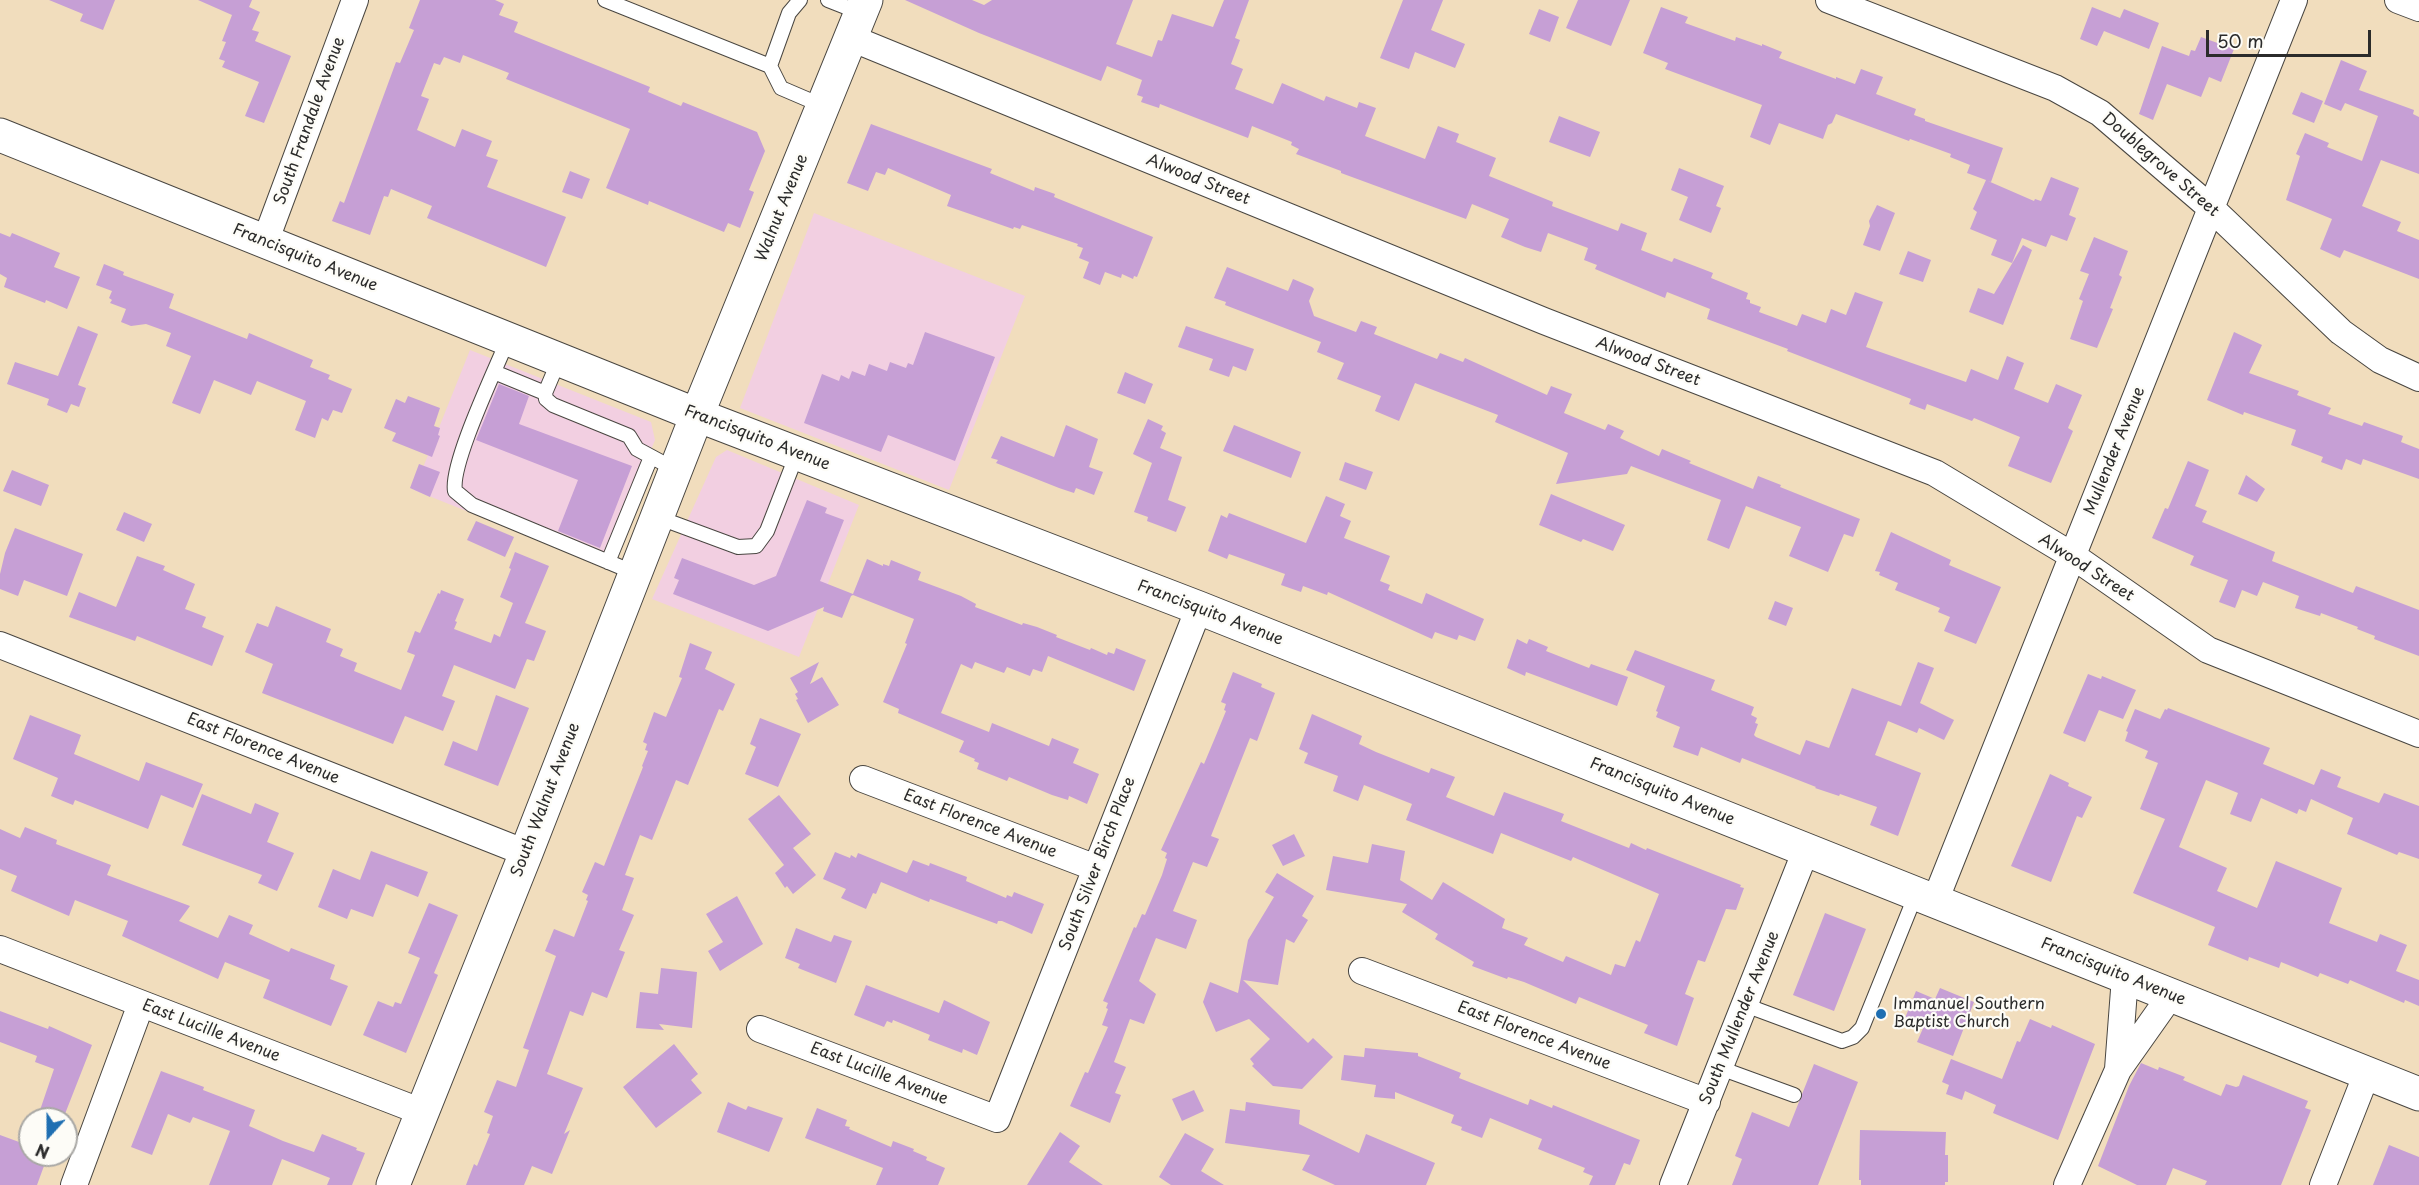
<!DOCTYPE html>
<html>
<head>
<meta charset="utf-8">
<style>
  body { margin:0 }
  #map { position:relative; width:2419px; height:1185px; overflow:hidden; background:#f1ddbd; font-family:"Playpen Sans",sans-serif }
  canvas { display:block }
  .north { position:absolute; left:18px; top:1107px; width:60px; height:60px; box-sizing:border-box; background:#fdfcf7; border:2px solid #a9a8a5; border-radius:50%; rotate:201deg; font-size:16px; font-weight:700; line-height:24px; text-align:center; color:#2b2b2b }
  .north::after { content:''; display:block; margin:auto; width:21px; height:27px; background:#1f6fb2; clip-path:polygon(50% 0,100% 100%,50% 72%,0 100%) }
  .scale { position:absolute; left:2206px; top:30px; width:165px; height:27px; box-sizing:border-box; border:3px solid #2b2b2b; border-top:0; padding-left:8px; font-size:18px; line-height:21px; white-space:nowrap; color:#2b2b2b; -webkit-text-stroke:4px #fdfcf7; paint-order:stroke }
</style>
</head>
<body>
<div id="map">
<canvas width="2419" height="1185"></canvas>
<div class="north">N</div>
<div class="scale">50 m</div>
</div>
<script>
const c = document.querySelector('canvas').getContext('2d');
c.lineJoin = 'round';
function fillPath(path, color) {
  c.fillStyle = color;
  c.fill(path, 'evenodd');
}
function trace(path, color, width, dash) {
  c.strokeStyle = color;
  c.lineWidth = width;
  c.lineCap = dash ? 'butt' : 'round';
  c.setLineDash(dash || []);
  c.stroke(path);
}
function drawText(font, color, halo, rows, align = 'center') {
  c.font = font + ' "Playpen Sans",sans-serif';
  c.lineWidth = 4.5;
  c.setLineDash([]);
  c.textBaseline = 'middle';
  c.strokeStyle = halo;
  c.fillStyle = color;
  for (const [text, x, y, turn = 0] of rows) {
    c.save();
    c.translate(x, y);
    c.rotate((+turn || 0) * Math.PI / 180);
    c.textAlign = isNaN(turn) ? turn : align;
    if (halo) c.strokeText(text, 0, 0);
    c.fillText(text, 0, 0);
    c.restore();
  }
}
fillPath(new Path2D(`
  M814,213L1025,296L949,490L740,408Z
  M470,350L651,422L655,440L603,566L414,490Z
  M727,450L859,505L799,657L652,599L716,457Z`), '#f2cfe1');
fillPath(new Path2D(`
  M49,0H115L103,30L80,21L83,14Z
  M198,0H252L249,7L260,12L252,30L259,32L255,41L291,56L264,123L245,116L259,82L222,67L225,61L219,59L226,42L222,41L232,15Z
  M420,0H495L504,4L499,15L518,22L514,32L650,87L648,92L681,106L683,102L757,132L765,151L749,190L754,192L740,228L728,223L724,232L649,201L648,205L606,188L630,129L506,79L509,73L463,55L460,63L444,57L440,65L434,63L421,96L429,99L417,130L455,147L462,129L492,141L486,156L498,160L487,187L566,217L546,267L427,218L432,206L391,189L388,197L384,196L370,235L332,221L340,201L344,203L396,62L400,63L414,30L409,28Z
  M905,0H972L984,5L992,0H1133L1116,44L1152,57L1158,40L1162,41L1172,14L1213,27L1224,0H1249L1235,38L1240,40L1231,64L1243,69L1235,89L1273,104L1282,83L1324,101L1326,96L1357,108L1359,102L1376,108L1365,136L1425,159L1438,126L1459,134L1456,142L1496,158L1489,176L1553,202L1552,206L1618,231L1621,223L1647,233L1641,250L1672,262L1674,258L1713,273L1711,278L1748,293L1746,299L1750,300V303L1761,307L1759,312L1797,326L1802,314L1826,323L1831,309L1846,315L1855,292L1883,302L1866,347L1966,382L1971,369L1998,380L2007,356L2024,363L2014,389L2048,403L2056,384L2082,395L2068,428L2073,431L2051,483L2008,466L2020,437L1974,418L1972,421L1927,404L1925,410L1909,404L1911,399L1787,351L1788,349L1707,319L1710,309L1667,292L1665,298L1595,269L1597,265L1584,260L1588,248L1548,233L1541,252L1525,247L1501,237L1509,219L1472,204L1466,219L1341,173V171L1296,154L1299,149L1291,145L1292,142L1252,126L1248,138L1160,104L1159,108L1141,102L1143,97L1137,95L1142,80L1107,66L1101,81L979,33Z
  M1403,0H1443L1431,30L1465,44L1455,68L1415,52L1409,69L1380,58Z
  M1578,0H1630L1611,46L1566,28Z
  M1661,7L1688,17L1685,23L1735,41L1736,37L1762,46V44L1782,52L1779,58L1836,79V77L1855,84L1861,69L1883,77L1876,94L1916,109L1914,115L1925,119V121L2003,148L1991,182L1988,181L2034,201L2035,199L2041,201L2051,177L2079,188L2069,215L2076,218L2067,241L2051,235L2046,247L2022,238L2012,263L1991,255L1997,240L1970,229L1977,212L1973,209L1986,180L1967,173L1970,165L1950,157L1951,154L1910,139L1909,141L1836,114L1832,123L1828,125L1823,139L1779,123L1770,145L1750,137L1762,105L1665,69L1668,63L1643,53Z
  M2092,7L2120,18L2124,9L2159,23L2149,49L2104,31L2097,46L2080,39Z
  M1539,9L1559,17L1550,42L1529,34Z
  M2201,37L2234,49L2221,82L2209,77L2201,97L2167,84L2153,120L2139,114L2162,46L2189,56L2191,50L2195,51Z
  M2341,60L2367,71L2359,90L2414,110L2413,114L2419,117V174L2381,160L2362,206L2401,222L2397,231L2419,240V279L2344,250L2340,258L2320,249L2332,219L2286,200L2300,156L2296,154L2305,133L2329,143L2327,147L2362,161L2378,116L2345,103L2341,111L2324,104Z
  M2301,92L2323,101L2314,123L2292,114Z
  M1559,116L1600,132L1590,157L1549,142Z
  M871,124L992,169L990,173L1034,191L1035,187L1055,194L1054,197L1153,237L1137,277L1134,276L1133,279L1122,274L1121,278L1105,272L1100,285L1083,278L1089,262L1079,258L1083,248L1077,246L1078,244L1022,225L1020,229L1014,227L1013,229L947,206L951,195L888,168L885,175L876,172L868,191L847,183Z
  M1679,168L1724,186L1716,206L1721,208L1711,233L1679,220L1688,197L1671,190Z
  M570,171L590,179L582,199L562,192Z
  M1877,205L1895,213L1880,251L1863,245L1870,226L1869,221Z
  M0,233L10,237L12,233L60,253L54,267L80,277L67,309L46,300L45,303L4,287L7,278L0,274Z
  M2094,237L2128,251L2119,275L2122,277L2110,308L2113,309L2097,348L2070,339L2083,301L2079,299L2089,274L2080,271Z
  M2023,245L2032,250L2003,325L1969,312L1978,288L1994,294Z
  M1908,251L1931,260L1923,282L1899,274Z
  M104,264L124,272L123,275L174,294L169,308L247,339L249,333L313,360L310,367L330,375L328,379L352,389L342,413L333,410L328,421L322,418L315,438L295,430L306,401L257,381L251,395L214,380L200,414L172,403L191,356L166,346L171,333L146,324L131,326L121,322L126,309L110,303L112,300L109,298L112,291L96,285Z
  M1227,267L1288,291L1293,279L1312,287L1314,289L1309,301L1314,316L1356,332L1361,321L1377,327L1374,334L1437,359L1440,353L1463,362L1465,358L1547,395L1551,386L1572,394L1564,413L1605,430L1608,424L1624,431L1620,438L1659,456L1662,449L1691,461L1689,463L1753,489L1758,476L1781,485L1780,487L1860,519L1853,537L1844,534L1828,572L1789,556L1801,527L1746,506L1729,549L1707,540L1721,500L1631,466L1627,474L1556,484L1568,453L1495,422L1498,415L1415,383L1399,421L1375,411L1381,396L1337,379L1344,363L1317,352L1321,342L1225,305L1226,302L1214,298Z
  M78,326L98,334L78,385L86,388L79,407L71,404L67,413L47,405L49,399L7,384L15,362L58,376Z
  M1186,326L1254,349L1246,371L1233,366L1229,377L1209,370L1213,359L1178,347Z
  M925,332L995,357L955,461L888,435L881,452L804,423L822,374L839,381L841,375L849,379L852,371L865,376L869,364L887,371L890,362L906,368L908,363L913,365Z
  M2234,332L2262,345L2249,373L2299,391L2297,395L2331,408L2328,414L2362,426L2364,422L2403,436L2401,442L2419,449V479L2363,459L2361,465L2346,459L2342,470L2321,462L2323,457L2291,445L2296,430L2244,412L2243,415L2207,400Z
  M1125,372L1153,384L1145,404L1117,393Z
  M499,384L529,396L519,424L632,466L600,548L558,531L578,480L476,440Z
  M408,396L440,408L434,426L440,428L438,435L440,436L432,457L392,441L396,433L384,428L396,399L405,403Z
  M1148,419L1163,426L1161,430L1166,433L1160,448L1182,457L1168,500L1186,507L1176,532L1147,521L1148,517L1134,512L1152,463L1133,454Z
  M1066,425L1098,439L1089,467L1103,472L1094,495L1076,488L1074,493L1059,488L996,463L998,460L991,458L1001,436L1054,457Z
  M1234,425L1301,452L1291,478L1223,451Z
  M2188,461L2209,470L2195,506L2207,511L2202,522L2275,552L2272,561L2353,593L2356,586L2419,610V656L2374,639L2375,636L2357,629L2358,627L2321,613L2320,616L2295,608L2299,596L2263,582L2257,596L2242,590L2235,608L2219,602L2228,580L2190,565L2194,556L2152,538L2165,508L2168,509Z
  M1345,462L1373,472L1366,490L1339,480Z
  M419,464L440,472L430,497L410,488Z
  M12,470L49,485L41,506L3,491Z
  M2246,475L2265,489L2257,502L2238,494Z
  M1551,494L1625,525L1613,551L1583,539L1581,542L1539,525Z
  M1326,496L1345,504L1340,516L1351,521L1344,538L1390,556L1380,581L1390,585L1388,590L1422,604L1426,593L1484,619L1475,641L1459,635L1457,640L1435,632L1432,639L1328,592L1327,595L1303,586L1301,592L1281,585L1285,574L1229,554L1227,559L1208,551L1221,515L1227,518L1229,513L1306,543Z
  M807,500L827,508L825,513L844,520L820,581L853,594L867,559L883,566V564L889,566L891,560L921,572L918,580L961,596L976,604L975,607L1022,625L1023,623L1037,627L1057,635L1056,637L1090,650L1091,648L1107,655L1108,652L1114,654L1116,648L1146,660L1134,691L1048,656L1042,672L1033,669L1030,676L1007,667L1004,673L975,662L972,669L961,664L941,713L989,732L992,723L1049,746L1052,738L1079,749L1073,763L1099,774L1087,804L1069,796L1068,800L1052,795L1009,777L1007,781L977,769L979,763L974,761L975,759L959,752L964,741L898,713L899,709L883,702L907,644L905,643L914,619L853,595L851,596L842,618L823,611L824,607L768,631L673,594L679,580L674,578L682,558L754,585L776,576Z
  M124,512L152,524L144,542L116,530Z
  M476,521L514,537L505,557L467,540Z
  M15,528L83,554L67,596L24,580L18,596L0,589V574L5,553Z
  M1891,532L1951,560L1949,565L2001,587L1976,644L1944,631L1950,617L1938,612L1940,608L1895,590L1898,583L1879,575L1880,572L1875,571Z
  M515,552L549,566L525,623L546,631L534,661L527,659L515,689L454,665L442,696L455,701L443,731L405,716L393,744L262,693L273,664L245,652L257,623L268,627L276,606L331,629L326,642L343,649L340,656L357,663L354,671L401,690L415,655L407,652L415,631L420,633L438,593L440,594L441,590L464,599L455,621L457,622L454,629L491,643L494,634L500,637L513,603L500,597L511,569L509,568Z
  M137,556L165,566L163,570L195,584L185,609L206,617L202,627L224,636L212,666L137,636L135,641L69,617L79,592L116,607Z
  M1775,601L1793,608L1786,626L1768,619Z
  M1517,639L1527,644L1529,639L1548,647L1546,651L1589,668L1591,664L1628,677L1617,706L1526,672L1525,676L1507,668Z
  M690,643L712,652L705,669L735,684L723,711L719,709L688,785L676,780L652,840L640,835L625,875L634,878L622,910L634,915L619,950L625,952L607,998L592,992L583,1016L570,1011L547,1074L583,1088L564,1134L570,1130L552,1174L532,1166L524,1185H466L474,1164L477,1166L490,1134L487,1133L493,1116L484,1112L497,1080L516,1087L529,1050L523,1048L556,956L545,951L554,929L574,937L588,901L586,900L588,895L582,892L595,862L604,866L643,767L642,766L648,751L645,750L647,744L643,742L654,712L666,717L682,678L679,677Z
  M1635,650L1715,680L1711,690L1754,707L1751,715L1757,718L1755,723L1758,724L1754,735L1756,737L1800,755L1806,740L1829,748L1852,688L1901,706L1918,662L1934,668L1920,703L1954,720L1944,740L1919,728L1917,733L1888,721L1875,755L1921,773L1898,836L1870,825L1877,807L1840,794L1839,796L1815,788L1816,787L1742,758L1740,763L1701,747L1698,756L1673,747L1680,727L1656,717L1658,712L1656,711L1665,686L1626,670Z
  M819,662L810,684L822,677L839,705L808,723L796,700L798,699L795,694L798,692L790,678Z
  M1233,672L1262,684L1261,687L1275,693L1257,741L1250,738L1211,836L1219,839L1207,867L1193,862L1173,911L1197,920L1186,949L1156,938L1139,981L1156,994L1144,1024L1130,1019L1114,1062L1126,1067L1115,1093L1121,1095L1110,1123L1070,1106L1085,1072L1088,1073L1108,1027L1102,1025L1108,1009L1106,1008L1108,1003L1103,1001L1134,927L1136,928L1142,914L1145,915L1162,875L1167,859L1165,858L1167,853L1161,850L1201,762L1204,764L1217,733L1226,711L1224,710L1226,704L1221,702Z
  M2088,674L2101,679L2102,676L2136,690L2123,719L2099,710L2085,742L2063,733Z
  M496,695L529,708L498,786L444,765L453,741L477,751Z
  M2168,708L2270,748L2263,764L2314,785L2321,769L2341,777L2337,787L2379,803L2384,793L2419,806V859L2399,852L2397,855L2347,834L2353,818L2311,799L2306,812L2299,809L2297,814L2261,798L2251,822L2230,814L2238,793L2206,780L2179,847L2227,868L2217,891L2257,908L2276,861L2342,888L2329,923L2377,942L2380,934L2407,945L2396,971L2419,980V1006L2405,1000L2404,1003L2350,980L2348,984L2320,973L2318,977L2281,962L2279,968L2249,957L2248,961L2208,945L2215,927L2133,893L2165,819L2140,809L2158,763L2145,758L2148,751L2125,741L2128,732L2126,731L2135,709L2160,719L2165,709L2167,710Z
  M1312,714L1362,736L1359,744L1376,752L1429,773L1431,768L1455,777L1446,797L1494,816L1504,792L1564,814L1561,821L1629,848L1631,843L1646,850L1647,848L1741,885L1740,887L1744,888L1736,910L1726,909L1705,962L1698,960L1685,994L1694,998L1677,1046L1644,1033L1648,1025L1579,997L1576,1004L1524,982L1508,977L1507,979L1472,966L1474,962L1435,939L1438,934L1402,912L1407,904L1326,890L1333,856L1368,863L1372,844L1405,851L1400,880L1432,900L1443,882L1505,919L1502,928L1528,938L1524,945L1563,962L1566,956L1611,975L1615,964L1625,967L1636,940L1640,942L1659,894L1573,857L1571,861L1501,833L1493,854L1406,820L1412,804L1364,785L1358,801L1333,791L1338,776L1304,763L1308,753L1299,749Z
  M30,715L81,735L74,754L139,781L146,762L203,784L193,808L161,795L148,829L75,800L73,805L51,796L58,778L13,759Z
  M760,718L801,734L778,787L745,774L756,747L750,744Z
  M2050,774L2069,783L2068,786L2092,797L2082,818L2077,816L2051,882L2011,866Z
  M202,794L251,814L255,803L279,813L267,842L294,853L277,891L258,883L262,875L182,845Z
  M779,795L811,834L793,848L816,875L793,894L787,886L785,888L775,873L784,865L748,819Z
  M25,827L57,840L56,844L111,865L107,875L190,906L179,921L218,938L229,915L253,925L249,934L289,952L291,948L335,965L330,979L348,986L331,1026L263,998L270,980L225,962L218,979L122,936L128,921L75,900L69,916L11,891L17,876L0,869V829L20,838Z
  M1294,834L1305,856L1283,866L1272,845Z
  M371,851L428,872L418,897L386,884L373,917L351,909L347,919L318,907L333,869L360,880Z
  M835,852L850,858L851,855L856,858L858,853L907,873L913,860L929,866L930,863L967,877L966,881L1006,898L1007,895L1012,897L1014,892L1044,904L1032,934L1002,921H998L997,924L930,899L929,902L881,882L876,894L873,893L866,909L841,898L846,889L823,879Z
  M1277,873L1314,896L1302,916L1308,920L1294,943L1286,939L1278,985L1243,980L1308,1043L1313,1038L1333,1057L1302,1089L1273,1086L1252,1066L1254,1064L1250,1059L1270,1039L1249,1019L1216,1032L1203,1002L1210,982L1238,993L1248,940L1274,897L1265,892Z
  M737,896L763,944L720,971L708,951L723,942L706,914Z
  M429,903L458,915L434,973L438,975L406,1053L363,1035L378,1001L393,1007L395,1002L401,1004L420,958L408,953Z
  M1825,913L1866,929L1834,1011L1793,995Z
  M796,928L831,942L834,935L852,941L836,983L798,968L800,964L785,958Z
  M661,968L697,972L692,1028L659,1024L664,1030L636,1028L640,992L658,994Z
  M866,985L939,1013L944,1000L990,1022L977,1055L963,1049L962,1053L928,1040L930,1035L893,1020L892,1023L887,1021L884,1027L854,1015Z
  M1940,988L1974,1002L1953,1056L1917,1042L1924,1026L1905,1018L1916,991L1935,999Z
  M0,1011L48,1029L49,1026L92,1045L63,1119H37L54,1069L35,1062L37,1056L0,1042Z
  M2030,1019L2051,1028L2052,1025L2095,1044L2058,1140L1993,1113L1996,1105L1965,1091L1962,1100L1946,1094L1949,1085L1942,1082L1951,1059L2002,1079L2017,1041L2020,1042Z
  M674,1044L698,1074L691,1080L702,1093L656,1128L623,1087Z
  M1365,1048L1418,1053V1056L1461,1073L1459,1078L1528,1105L1530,1099L1552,1108L1553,1105L1640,1140L1630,1165L1624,1163L1615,1185H1589L1593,1176L1583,1172L1585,1168L1538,1149L1542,1139L1490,1118L1482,1138L1461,1130L1462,1127L1451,1123L1454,1115L1395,1092V1099L1374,1097L1376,1085L1341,1080L1344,1055L1364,1057Z
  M2141,1063L2158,1070L2159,1067L2185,1077L2183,1080L2221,1096L2226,1084L2236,1087L2239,1086L2243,1075L2308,1101L2305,1108L2311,1110L2281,1185H2205L2207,1181L2173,1168L2166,1185H2137L2098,1166L2129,1086Z
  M1814,1064L1858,1082L1818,1185H1732L1742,1159L1735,1156L1752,1112L1789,1127Z
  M161,1071L204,1087L203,1090L255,1110L249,1126L283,1141L314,1152L322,1134L357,1148L356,1150L365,1153L352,1185H327L330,1178L282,1159L272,1185H209L230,1131L193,1117L190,1123L168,1114L152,1155L131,1147Z
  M1194,1090L1204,1111L1182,1121L1172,1099Z
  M728,1102L746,1110L748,1106L783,1118L769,1152L717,1132Z
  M1246,1102L1300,1110L1299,1124L1359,1153L1366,1134L1435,1163L1426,1185H1335L1302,1170L1310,1155L1225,1143L1230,1109L1245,1111Z
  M817,1108L847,1120L845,1126L850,1127L849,1129L891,1147L893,1141L914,1149L913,1151L927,1157L926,1160L945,1168L938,1185H876L883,1168L805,1138Z
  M1860,1130L1946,1132L1945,1155H1948V1182H1945V1185H1861V1180H1859Z
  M1060,1132L1080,1146L1069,1162L1103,1185H1027Z
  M1185,1133L1214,1149L1201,1171L1224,1185H1171L1159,1177Z
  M0,1135L30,1146V1155H48L37,1185H0Z
  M2389,1145L2419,1157V1185H2373Z`), '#c69fd5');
const lane = new Path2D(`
  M605,0L770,66L789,13L800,0
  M828,0L861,13
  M770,66L781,88L823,106
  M508,339C496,369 450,464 455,491L472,505L635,573
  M559,360L545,393L546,399L553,405L629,436L637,449L676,470
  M494,372L545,393
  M657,517L738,547L756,546L767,531L797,454
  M608,562L651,457
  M1745,1005L1842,1041L1853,1037L1862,1028L1916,894
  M1720,1068L1794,1095`);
const street = new Path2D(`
  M1829,0L2055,88L2100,113L2212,209L2341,332L2380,360L2419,378
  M2398,0L2419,8
  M851,38L1544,321L1935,473L2073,556L2208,650L2419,734
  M265,242L355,0
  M0,645L526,853
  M863,779L1096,868
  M1935,901L2294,0
  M0,949L422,1112
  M1362,971L1707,1102
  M760,1029L997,1119L1199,608
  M2118,1069L2125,977
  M74,1185L141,1004
  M1673,1185L1806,850
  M2067,1185L2118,1070L2171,995
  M2323,1185L2367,1073`);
const secondary = new Path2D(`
  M0,135L697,415L1199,608L2419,1094
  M393,1185L526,853L697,415L866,0`);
trace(lane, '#494641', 16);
trace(street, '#494641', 28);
trace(secondary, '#494641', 35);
trace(lane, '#fff', 14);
trace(street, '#fff', 26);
trace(secondary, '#fff', 33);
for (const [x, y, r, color] of [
  [1881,1014,6,"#1f6fb2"]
]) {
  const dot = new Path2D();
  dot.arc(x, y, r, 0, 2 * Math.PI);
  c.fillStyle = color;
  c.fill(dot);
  trace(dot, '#fdfcf7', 2);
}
drawText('16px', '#2b2b2b', '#fdfcf7', [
  ["South Frandale Avenue",310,121,-70],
  ["Doublegrove Street",2160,165,41],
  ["Alwood Street",1198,180,22],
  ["Walnut Avenue",782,208,-68],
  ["Francisquito Avenue",305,258,22],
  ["Alwood Street",1648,362,21],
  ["Francisquito Avenue",757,438,21],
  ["Mullender Avenue",2115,451,-68],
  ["Alwood Street",2086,568,33],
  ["Francisquito Avenue",1210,613,21],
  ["East Florence Avenue",263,749,22],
  ["Francisquito Avenue",1662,792,22],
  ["South Walnut Avenue",546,800,-69],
  ["East Florence Avenue",980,824,21],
  ["South Silver Birch Place",1098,864,-69],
  ["Francisquito Avenue",2113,972,22],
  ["South Mullender Avenue",1740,1018,-68],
  ["East Lucille Avenue",211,1031,21],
  ["East Florence Avenue",1534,1036,21],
  ["East Lucille Avenue",879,1074,21]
]);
drawText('16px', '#2b2b2b', '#fdfcf7', [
  ["Immanuel Southern",1893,1005],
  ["Baptist Church",1893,1023]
], 'left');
</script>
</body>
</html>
